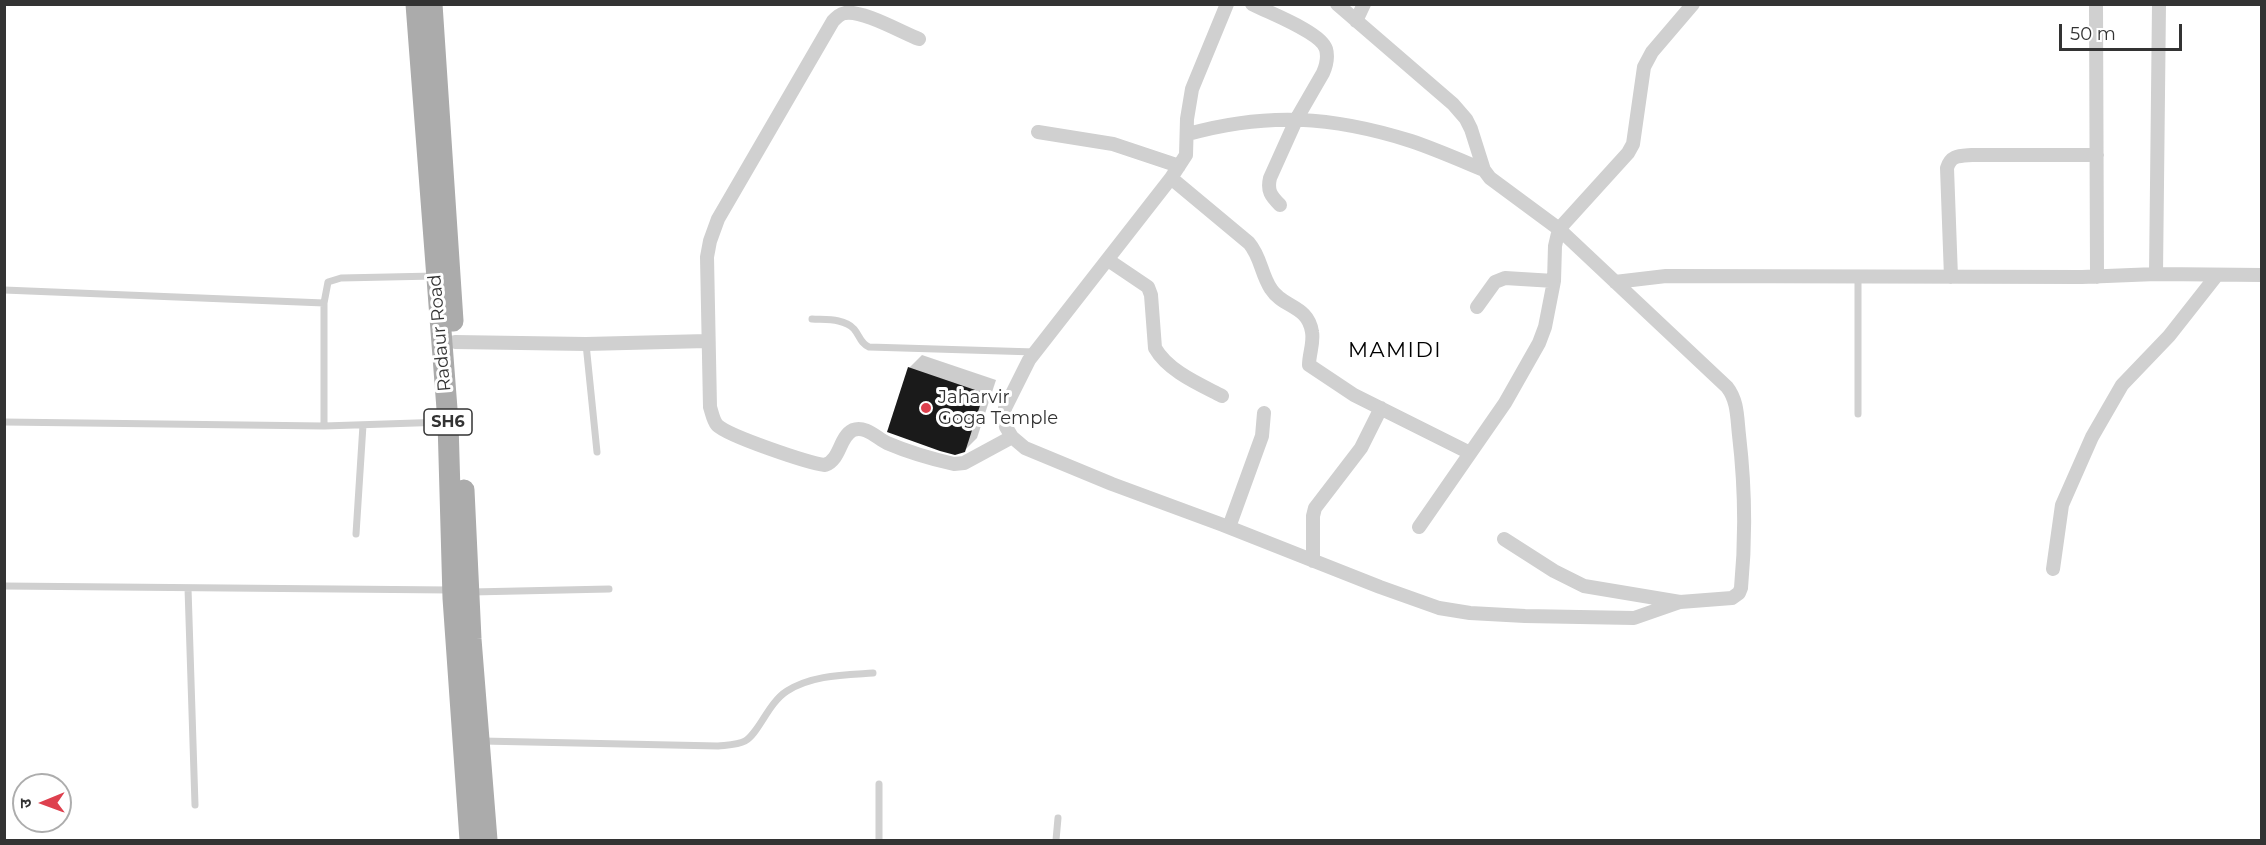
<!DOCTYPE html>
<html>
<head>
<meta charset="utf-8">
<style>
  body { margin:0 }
  #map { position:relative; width:2266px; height:845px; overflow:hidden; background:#fff; font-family:Montserrat,"Noto Sans Devanagari",sans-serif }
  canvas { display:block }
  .frame { position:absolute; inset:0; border:6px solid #333; pointer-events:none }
  .north { position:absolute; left:12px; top:773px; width:60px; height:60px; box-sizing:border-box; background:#fff; border:2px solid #adadad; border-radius:50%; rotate:269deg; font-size:16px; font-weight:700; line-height:24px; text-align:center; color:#333 }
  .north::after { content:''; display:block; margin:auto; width:21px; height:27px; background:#de404e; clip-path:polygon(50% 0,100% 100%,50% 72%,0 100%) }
  .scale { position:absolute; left:2059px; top:24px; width:123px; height:27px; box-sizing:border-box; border:3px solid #333; border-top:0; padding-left:8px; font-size:18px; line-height:21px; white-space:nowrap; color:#333; -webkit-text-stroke:4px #fff; paint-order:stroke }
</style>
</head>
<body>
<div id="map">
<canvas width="2266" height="845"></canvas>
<div class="frame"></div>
<div class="north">उ</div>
<div class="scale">50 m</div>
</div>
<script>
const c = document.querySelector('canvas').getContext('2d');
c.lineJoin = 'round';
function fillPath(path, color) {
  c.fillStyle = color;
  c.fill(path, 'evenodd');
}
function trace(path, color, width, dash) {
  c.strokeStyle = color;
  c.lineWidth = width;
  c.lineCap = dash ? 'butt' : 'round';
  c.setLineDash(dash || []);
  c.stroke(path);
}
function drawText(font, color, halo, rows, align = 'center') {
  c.font = font + ' Montserrat,sans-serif';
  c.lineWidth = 6;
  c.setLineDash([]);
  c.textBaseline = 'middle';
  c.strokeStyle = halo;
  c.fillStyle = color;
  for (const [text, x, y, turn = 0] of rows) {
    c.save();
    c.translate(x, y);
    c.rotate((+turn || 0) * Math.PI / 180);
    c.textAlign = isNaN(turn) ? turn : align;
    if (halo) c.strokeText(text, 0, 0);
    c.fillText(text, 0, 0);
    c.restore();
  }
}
fillPath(new Path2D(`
  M922,355L996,380L977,438L964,451L909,368Z`), '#0003');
fillPath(new Path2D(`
  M908,367L984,393L965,452L955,455L940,451L887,432Z`), '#1a1a1a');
trace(new Path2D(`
  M4,290L324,303
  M812,319C825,320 844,318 854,329C860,336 860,343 869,347L1035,352
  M586,344L597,452
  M1858,414V277
  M4,422L324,426L446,422
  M324,426V303L328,282L341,278L435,276
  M356,534L363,425
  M4,586L449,590
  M188,588L195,805
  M472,592L609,589
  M482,741L718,746C726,745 738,745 745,741C759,733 768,703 787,691C812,675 844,675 873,673
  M879,784V840
  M1056,840L1058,818`), '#d0d0d0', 7);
trace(new Path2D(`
  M1227,4L1192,89L1187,119L1186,155L1171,178L1029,360L1005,408L1004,417L1006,427L1012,437L1025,448L1112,484L1223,525L1380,587L1439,608L1470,613L1525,616L1634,618L1680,602
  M1252,4C1269,13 1321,32 1326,49C1328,56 1326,66 1323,73L1297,118L1270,178C1267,191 1271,196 1280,205
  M1337,4L1453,104L1466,119L1471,129L1484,170L1490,178L1559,229L1727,387C1738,401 1737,418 1739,435C1745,486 1746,536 1741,588L1739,593L1732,598L1680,602L1584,586L1554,571L1504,539
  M2096,4L2097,277
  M1356,21L1364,4
  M919,39C901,32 863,10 845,13C840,14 837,17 833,21L718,219L710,241L707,257L710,407C712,413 713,420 717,425C728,436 808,463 825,465C841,459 839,437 853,430C865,425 877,438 887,443C908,452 932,459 954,464L964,463L1012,437
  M1038,132L1113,144L1179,166
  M1188,134C1267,112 1332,116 1411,141C1435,149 1460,160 1484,170
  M1171,178L1249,243C1261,257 1261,274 1271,289C1283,308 1308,305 1312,332C1314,343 1309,354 1309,365L1354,395L1470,453
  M1108,260L1148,287L1151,295L1155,348C1168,371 1199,384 1222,396
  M2156,274L2159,4
  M1951,277L1947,168C1951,155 1959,156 1972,155H2097
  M1615,282L1666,276L2082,277L2156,274L2262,275
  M1477,307L1495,282L1505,278L1554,281
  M455,342L586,344L707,341
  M1229,527L1262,436L1264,413
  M1419,527L1505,403L1539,343L1545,327L1554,281L1555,246L1559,229L1628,153L1633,144L1644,67L1652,52L1693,4
  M1313,561V516L1315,508L1361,448L1381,408
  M2053,569L2062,505L2092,437L2122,385L2169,336L2217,275`), '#d0d0d0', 14);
trace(new Path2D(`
  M416,4L448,422L453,598L470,840
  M432,4L453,321
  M464,490L471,639L487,840`), '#ababab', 21);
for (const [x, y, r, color] of [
  [926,408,6,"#de404e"]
]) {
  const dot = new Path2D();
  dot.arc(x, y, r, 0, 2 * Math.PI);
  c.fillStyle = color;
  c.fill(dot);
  trace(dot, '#fff', 2);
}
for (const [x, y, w] of [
  [448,422,48]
]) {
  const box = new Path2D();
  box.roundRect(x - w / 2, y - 13, w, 26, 4.5);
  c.fillStyle = '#fff';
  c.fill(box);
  trace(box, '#333', 1.5);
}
drawText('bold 16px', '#333', null, [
  ["SH6",448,422]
]);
drawText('18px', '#333', '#fff', [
  ["Radaur Road",440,333,-95]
]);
drawText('18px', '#333', '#fff', [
  ["Jaharvir",938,398],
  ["Goga Temple",938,419]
], 'left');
c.letterSpacing = '1.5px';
drawText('21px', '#000', '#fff', [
  ["MAMIDI",1395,351]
]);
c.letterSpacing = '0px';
</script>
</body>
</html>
